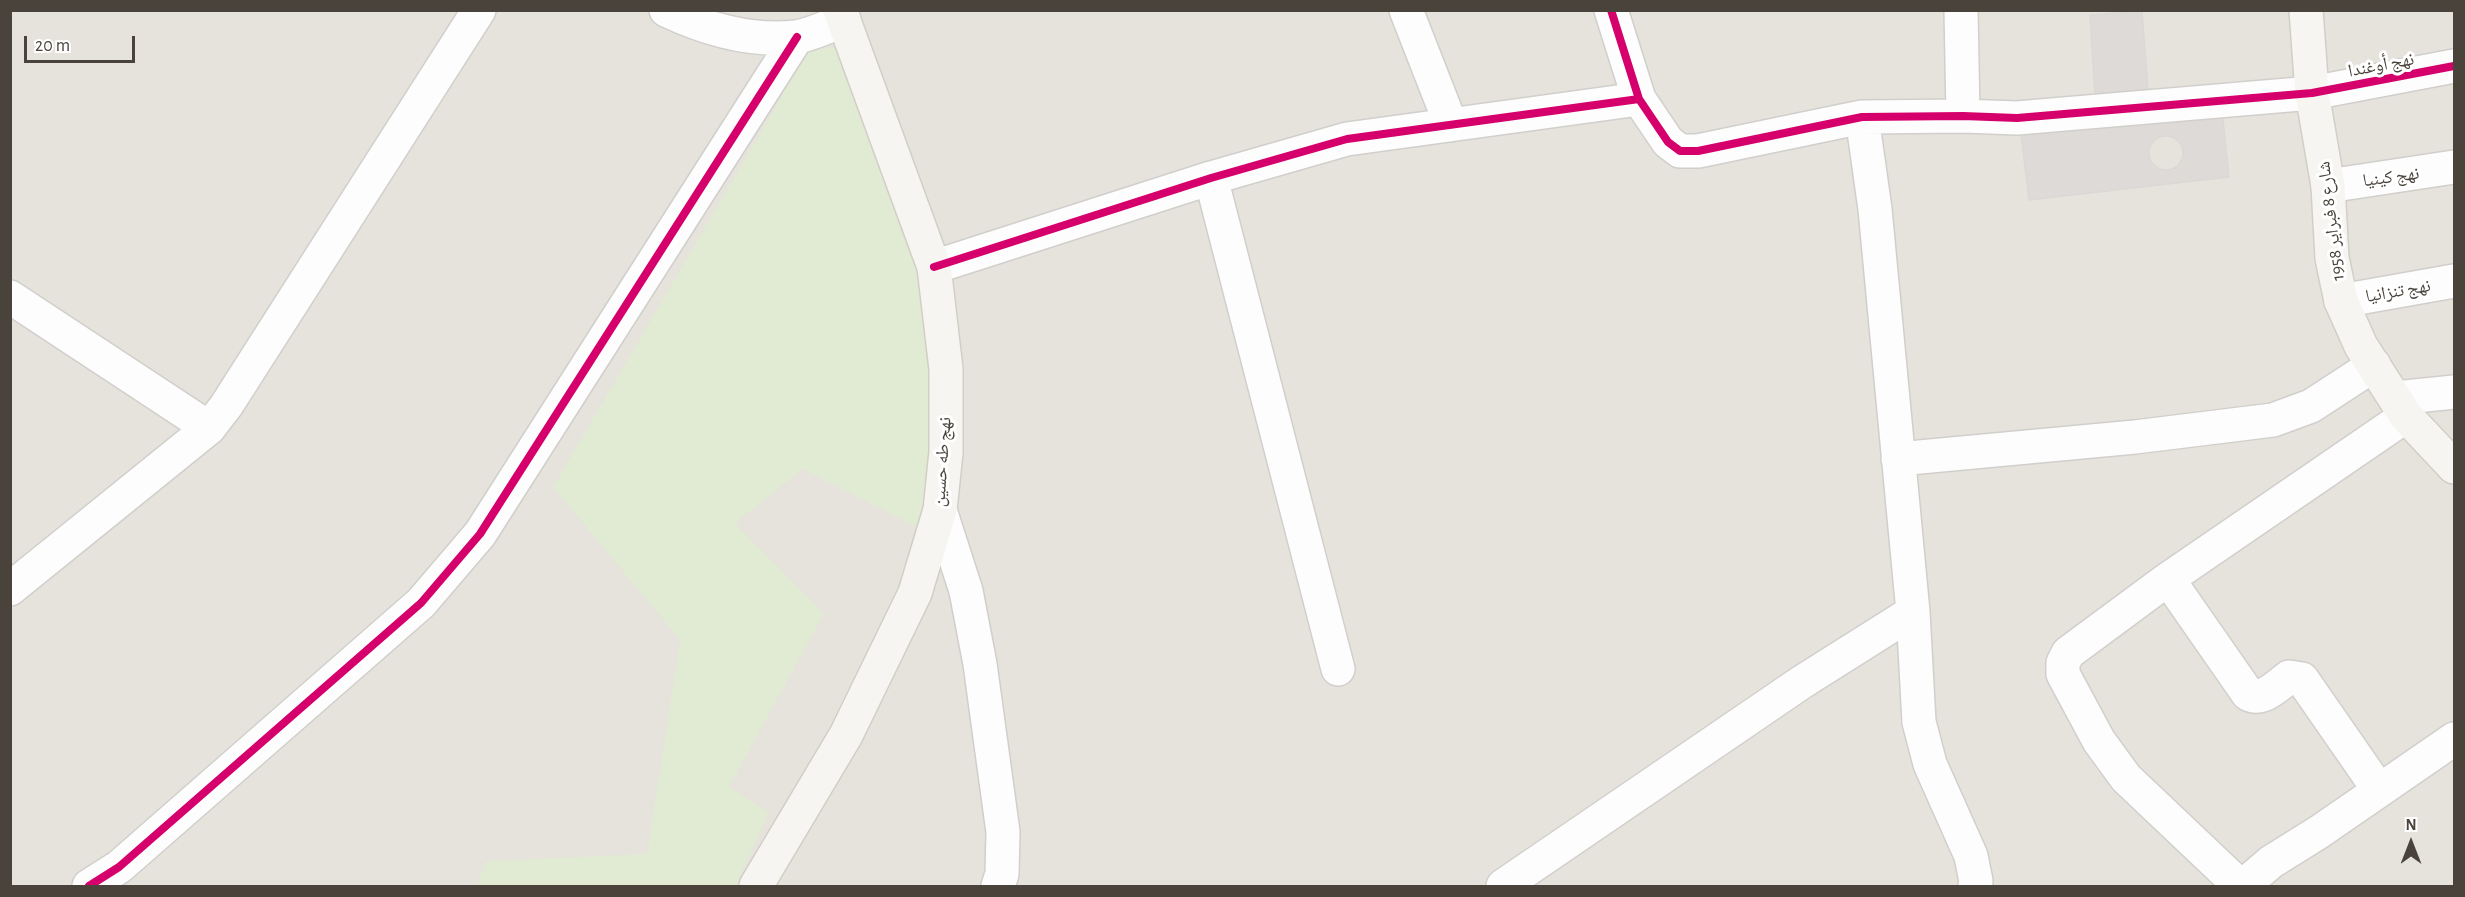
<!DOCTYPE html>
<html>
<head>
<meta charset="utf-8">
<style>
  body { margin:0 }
  #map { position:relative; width:2465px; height:897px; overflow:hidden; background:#f3f1ef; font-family:"Alegreya Sans",sans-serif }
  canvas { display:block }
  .frame { position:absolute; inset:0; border:12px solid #49433b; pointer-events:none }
  .north { position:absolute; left:2381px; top:813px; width:60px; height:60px; -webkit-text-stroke:4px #fff; paint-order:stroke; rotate:0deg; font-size:16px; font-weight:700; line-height:24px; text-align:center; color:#49433b }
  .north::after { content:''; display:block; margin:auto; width:21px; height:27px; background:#49433b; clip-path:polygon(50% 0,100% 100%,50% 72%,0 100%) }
  .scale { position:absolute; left:24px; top:36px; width:111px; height:27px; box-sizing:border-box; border:3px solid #49433b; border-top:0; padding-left:8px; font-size:18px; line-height:21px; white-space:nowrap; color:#49433b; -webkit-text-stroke:4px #fff; paint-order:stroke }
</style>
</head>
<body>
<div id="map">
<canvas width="2465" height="897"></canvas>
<div class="frame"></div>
<div class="north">N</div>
<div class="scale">20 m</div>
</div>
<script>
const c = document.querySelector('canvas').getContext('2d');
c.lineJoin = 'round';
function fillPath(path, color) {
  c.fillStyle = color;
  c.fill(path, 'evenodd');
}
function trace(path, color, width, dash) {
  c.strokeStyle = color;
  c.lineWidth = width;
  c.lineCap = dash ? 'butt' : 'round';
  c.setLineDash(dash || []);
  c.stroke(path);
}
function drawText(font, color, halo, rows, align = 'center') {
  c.font = font + ' "Alegreya Sans","Noto Naskh Arabic",sans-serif';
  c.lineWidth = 6;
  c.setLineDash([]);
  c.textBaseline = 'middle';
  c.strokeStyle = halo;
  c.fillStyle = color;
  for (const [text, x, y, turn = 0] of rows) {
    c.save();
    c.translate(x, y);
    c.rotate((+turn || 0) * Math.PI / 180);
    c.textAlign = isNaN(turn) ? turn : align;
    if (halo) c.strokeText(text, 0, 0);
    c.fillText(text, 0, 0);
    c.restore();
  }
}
fillPath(new Path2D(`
  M11,11H2454V886H11Z`), '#e6e3dd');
fillPath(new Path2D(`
  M851,46L925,270L940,457L923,530L803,469L735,523L824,614L729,787L769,812L736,886H477L486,861L647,854L680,640L553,487L809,50Z`), '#e1ead2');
const building = new Path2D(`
  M2142,11L2148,91L2095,95L2090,15Z
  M2222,111L2229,177L2029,200L2021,134Z
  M2149 153a17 17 0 1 1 34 0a17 17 0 1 1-34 0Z`);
fillPath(building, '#dddad7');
trace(building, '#dbd8d5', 1.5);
const street = new Path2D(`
  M666,10C706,29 751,42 796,37C811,35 829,26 844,20
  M1406,10L1451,125
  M1961,10L1963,116
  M1639,99L1668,142L1680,151H1698L1862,117L1963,116L2017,118L2312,93L2454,66
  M1862,117L1875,209L1913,612L1919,722L1930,764L1971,856L1976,881L1975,886
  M1211,178L1338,669
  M2328,186L2454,167
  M934,267L1211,178L1347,139L1639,99L1611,10
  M10,297L209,428
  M2341,301L2454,281
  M2396,398L2454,392
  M1898,459L2135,437L2273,420L2311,406L2374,365
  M940,510L966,591L980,664L1003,832L1002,874L998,886
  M2168,579L2248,694C2262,702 2277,686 2289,677L2302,679L2379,790
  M10,589L209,428L226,406L479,10
  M89,886L119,867L421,603L480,534L797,37
  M1503,886L1802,682L1913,612
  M2240,886L2126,778L2099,741L2063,674V663L2068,653L2168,579L2406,416
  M2243,886L2271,862L2319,832L2454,739`);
const secondary = new Path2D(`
  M2306,10L2312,93L2328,186L2332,258L2341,301L2361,346L2406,416L2454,467
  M756,886L846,735L915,593L940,510L946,452V369L934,267L840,10`);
trace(street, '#d1cfcc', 36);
trace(secondary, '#d2cec6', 36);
trace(street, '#fdfdfd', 33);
trace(secondary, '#f7f5f2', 33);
trace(new Path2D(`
  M1639,99L1668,142L1680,151H1698L1862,117L1963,116L2017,118L2312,93L2454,66
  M934,267L1211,178L1347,139L1639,99L1611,10
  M89,886L119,867L421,603L480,534L797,37`), '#d6006c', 8);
drawText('18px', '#49433b', '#fff', [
  ["نهج أوغندا",2381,65,-11],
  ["نهج كينيا",2391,177,-8],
  ["شارع 8 فبراير 1958",2331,221,-97],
  ["نهج تنزانيا",2398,291,-10],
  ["نهج طه حسين",942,462,-86]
]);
</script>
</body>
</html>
